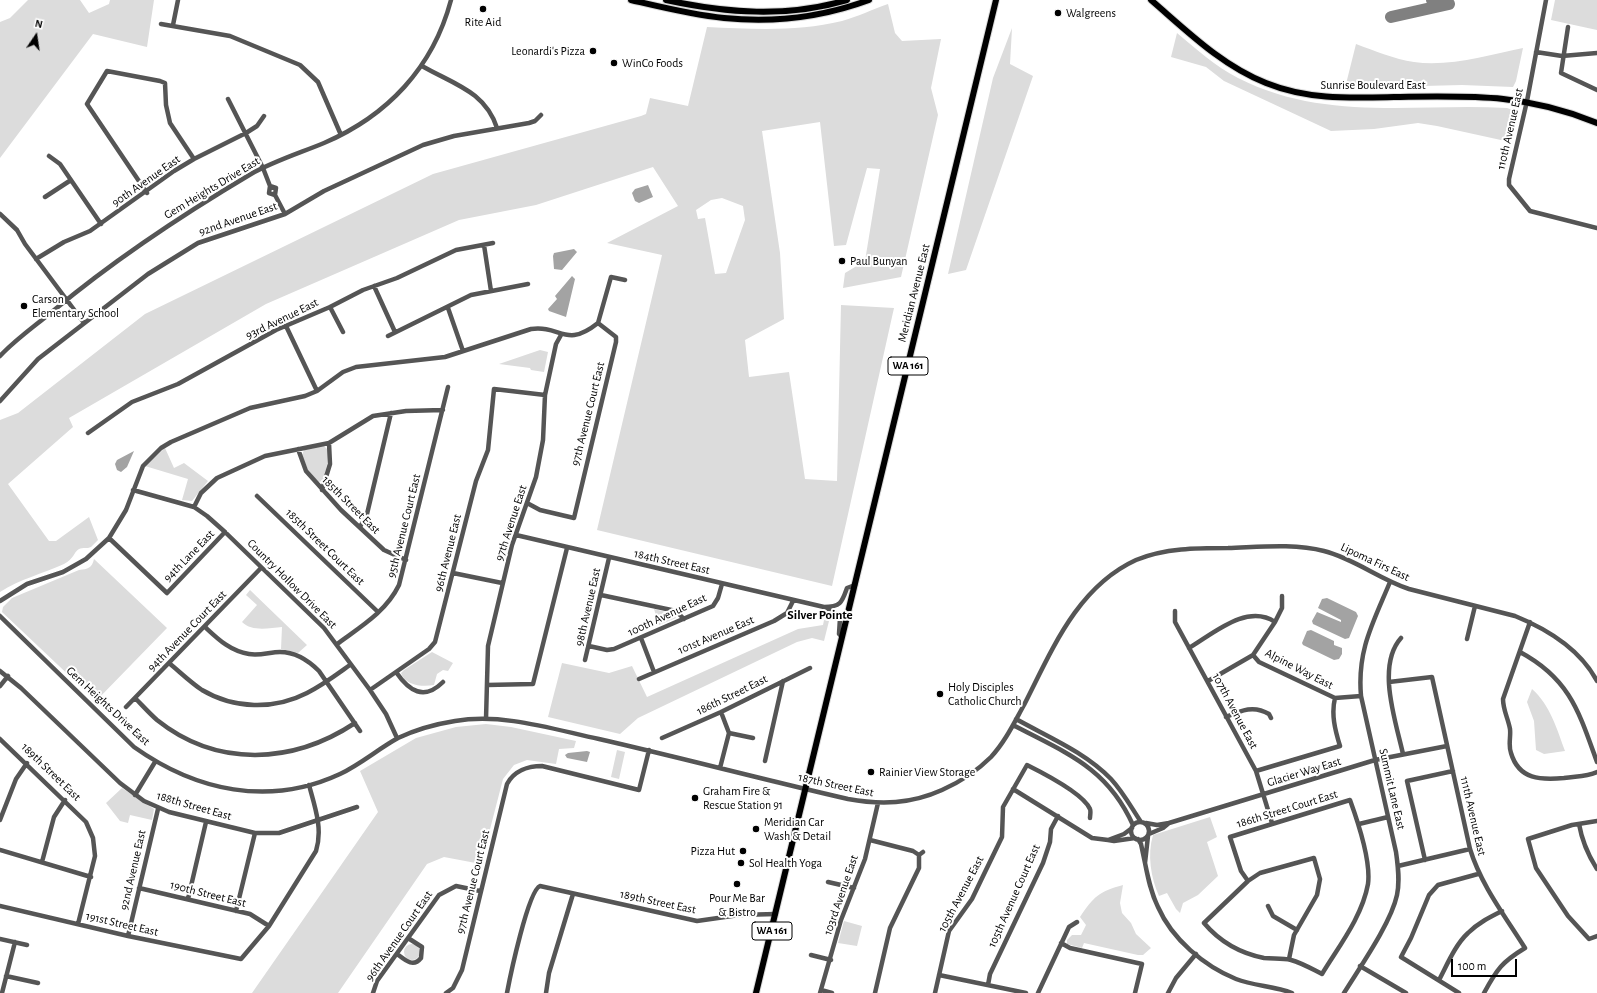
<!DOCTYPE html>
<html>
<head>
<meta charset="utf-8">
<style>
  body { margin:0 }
  #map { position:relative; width:1597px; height:993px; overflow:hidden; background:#fff; font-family:"Alegreya Sans",sans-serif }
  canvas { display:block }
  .north { position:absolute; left:16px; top:16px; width:40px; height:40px; -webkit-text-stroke:3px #fff; paint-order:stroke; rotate:13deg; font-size:11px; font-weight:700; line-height:16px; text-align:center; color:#000 }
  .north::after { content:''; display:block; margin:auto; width:14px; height:18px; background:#000; clip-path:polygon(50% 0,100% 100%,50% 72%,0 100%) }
  .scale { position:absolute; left:1451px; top:959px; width:66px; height:18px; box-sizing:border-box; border:2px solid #000; border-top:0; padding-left:5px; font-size:12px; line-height:14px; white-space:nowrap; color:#000; -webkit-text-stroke:3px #fff; paint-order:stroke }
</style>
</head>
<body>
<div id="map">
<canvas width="1597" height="993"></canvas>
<div class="north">N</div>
<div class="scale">100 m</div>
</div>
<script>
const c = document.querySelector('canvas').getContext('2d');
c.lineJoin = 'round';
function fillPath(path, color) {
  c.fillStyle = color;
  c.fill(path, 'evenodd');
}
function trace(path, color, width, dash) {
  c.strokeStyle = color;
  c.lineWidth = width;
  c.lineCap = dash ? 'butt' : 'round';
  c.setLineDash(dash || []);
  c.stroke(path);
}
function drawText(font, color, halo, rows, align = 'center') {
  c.font = font + ' "Alegreya Sans",sans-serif';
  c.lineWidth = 4;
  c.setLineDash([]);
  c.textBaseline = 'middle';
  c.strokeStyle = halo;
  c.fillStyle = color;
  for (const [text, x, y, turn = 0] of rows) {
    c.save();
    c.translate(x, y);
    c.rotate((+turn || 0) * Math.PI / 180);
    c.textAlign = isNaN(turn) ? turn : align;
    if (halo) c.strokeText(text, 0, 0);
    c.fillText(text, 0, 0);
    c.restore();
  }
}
fillPath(new Path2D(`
  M28,0H80L89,13L109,4L110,0H154L147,47L93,34L0,158V22L10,18Z
  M1555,0H1597V30L1551,20Z
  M888,4L895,33L902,41L941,39L931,88L938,115L901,277L843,288L845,273L865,261L880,169L867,168L846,245L834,246L820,122L762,131L780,253L784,319L745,340L749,377L789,372L805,479L837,481L841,305L894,308L832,586L597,530L662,255L607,243L678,206L653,167L536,205L459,220L266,304L69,418L73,427L8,484L49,541H56L89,517L98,540L91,547C87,549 83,547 79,549C73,553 74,559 64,564C42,574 20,579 0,592V420L18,413L145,314L433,174L641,116L646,114L650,98L688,106L707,27C751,29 798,32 842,21C857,17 873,9 888,4ZM722,198L743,206L745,220L726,273L715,274L705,218L698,219L696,210L711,200Z
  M1012,28L1010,64L1033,76L966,270L948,274L993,78Z
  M1177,33C1196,49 1215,66 1238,78C1324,122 1415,103 1507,108L1513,110C1517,117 1513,134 1510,142L1437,126L1418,123L1374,129L1331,131L1224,81L1206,67L1171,57Z
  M1356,44C1375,51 1394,59 1414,62C1449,67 1490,55 1523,48L1516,81L1513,87L1462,85L1345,88Z
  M540,350L548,352L544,372L531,370L530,368L499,364Z
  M324,446L328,450L327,465L323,481L318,482L308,470L302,455L304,450Z
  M165,448L174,468L184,463L208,481L192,501L182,500L188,479L145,466Z
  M94,559L167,628L96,701L2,612L3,607L12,598L79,570C88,569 92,568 94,559Z
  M250,590L307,645L298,653L281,649L282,627C269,628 252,632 242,622L257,605L246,595Z
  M654,609L674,614L676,618L659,625Z
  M824,620L829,621L824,641L812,638L797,642L638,718L620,734L548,717L562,663L609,673L632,666L647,697L798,629L823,625Z
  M432,652L453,663L448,671L443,670L437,674L434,685C423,687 405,686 401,673L404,670Z
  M1532,689C1550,705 1557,729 1565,751L1544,754L1536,750L1534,721L1527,702Z
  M486,724L511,727L576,741L574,748L559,749L556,764L527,760L514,765L503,779L481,864L444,857L427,864L338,993H252L378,812L360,771L416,738L456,727Z
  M617,750L625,752L619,779L611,777Z
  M122,788L154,809L152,820L130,815L128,823L120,821L106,803Z
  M1210,817L1217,837L1207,842L1218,876L1198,895L1183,903L1180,913L1176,909L1167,893L1159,896C1151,878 1147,855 1153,835Z
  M1123,885L1120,903L1122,913L1131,923L1136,934L1151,948L1143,955H1138L1084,943L1082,948L1067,944V940L1072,935H1081L1086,925L1080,917C1093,897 1100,891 1123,885Z
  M844,921L862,926L857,946L838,943Z
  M404 952a8 8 0 1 1 16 0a8 8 0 1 1-16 0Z`), '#dcdcdc');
fillPath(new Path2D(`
  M648,185L653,197L639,203L635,201L632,193L635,189Z
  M574,249L577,252L562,270L554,269L553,256L554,253Z
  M572,276L575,279L566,317L549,311L548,309L557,299L555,296Z
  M134,451L127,467L121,472L117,470L115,464L117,460Z
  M1327,598L1356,612L1358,616L1349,638L1345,639L1313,624L1312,621L1317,612L1341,622V620L1318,608L1322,599Z
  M1311,630L1334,641V645L1342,648V654L1339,659L1334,660L1303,645L1302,643L1307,631Z
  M587,751L590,752L587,762L567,758L565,755L568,753Z`), '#a3a3a3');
trace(new Path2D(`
  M1391,17L1449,4L1432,0`), '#808080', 12);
const major = new Path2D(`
  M631,0C661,7 693,15 724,18C773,23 823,17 869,0
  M666,0C727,13 786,18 847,0
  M1151,0C1187,31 1221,65 1266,83C1308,100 1350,98 1394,97C1470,96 1525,93 1597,123
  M756,993L996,0`);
trace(major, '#dbdbdb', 8);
trace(new Path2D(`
  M1546,0L1527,101L1509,179V185L1530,211L1597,228
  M161,24L230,36L300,65L318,82L341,135
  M173,25L178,0
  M1568,27L1561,73L1597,90
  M1536,52L1562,56L1597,53
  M422,66C453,84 485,91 497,128
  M228,99L263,168L270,186L269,193L275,195L276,188L270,186
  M49,156L60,164L101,224
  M147,193L87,104L107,71L160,81L165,83L166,105L170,123L194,159
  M275,195L285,214
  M45,197L71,180
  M0,214L17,230L25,244L84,323
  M484,245L491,291
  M36,259L64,242L90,231L174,171L194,159L246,133L257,126L264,116
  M374,286L395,332
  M330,307L343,332
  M448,308L463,351
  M598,323L611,277L625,280
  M286,326L317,391
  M388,336L471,295L528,284
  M0,356C16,339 35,326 53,311C114,260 182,215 251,174C274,161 300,153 324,143C387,116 433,68 451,0
  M0,401L38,359L148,274L198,243L285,214L324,191L423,145L454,136L529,123L535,121L541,115
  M88,433L132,402L178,384L276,330L330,307L363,290L397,278L456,250L493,243
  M298,449L306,471L341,510L384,550L406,560
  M133,490L194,507L207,516L225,532L324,628L370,690L386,714L397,738
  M322,490L330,464L329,443
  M257,496L378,612
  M527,503L540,510L574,518L616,342V337L598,323
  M194,507L201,493L217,478L265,456L329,443L373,416L406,411L443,410
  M360,527L367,514L391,413
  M516,535L824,607C841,607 842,602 847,588L855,585
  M109,538L167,593L225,532
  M453,573L502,583
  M601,595L676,611L684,619
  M0,601L27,584L63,572L86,559L109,538L126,510L143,466L161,448L171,442L250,408L305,396L317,391L343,372L356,367L445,357L531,329C562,325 565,349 598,323
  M826,608L834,612L840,618L839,634L842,637
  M1175,611V622L1256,771L1272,823
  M0,616L134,747C196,791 269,807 340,774C361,764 378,749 398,738C415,730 436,724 455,721C503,713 552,729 599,739C682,758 765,780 848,799C881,805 911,804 942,790C960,782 977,771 991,757C1005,742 1014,723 1024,705C1052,650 1077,587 1136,560C1165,548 1197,548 1228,548C1259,547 1294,543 1324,551C1355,559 1379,579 1409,589L1515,616C1547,629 1580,649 1597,681
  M1530,622L1503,699C1503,710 1508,718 1510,729C1511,737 1508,745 1511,753C1519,780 1541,780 1564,778C1576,776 1586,777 1597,772
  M205,627C218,639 230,651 249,654C260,656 270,652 280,652C295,652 309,661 319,671L360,731
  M641,638L654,672
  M1401,638C1376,666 1396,722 1403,754
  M1467,639L1475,606
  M337,644C360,627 386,612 399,585L448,387
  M589,646L607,650L614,649L713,606L718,598L722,584
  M1189,648C1213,634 1247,603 1275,622
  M1520,652C1570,679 1579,712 1597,762
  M1253,655L1259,662L1335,698L1361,696
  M585,660L609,558
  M169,663C180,672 190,682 202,690C234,709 274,710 307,693C323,685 336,675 350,665
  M0,671L21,688L120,783L144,801L169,812L255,833H279L357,807
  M396,672C409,691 424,701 443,682
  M639,679L774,621L787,613L793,601
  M1208,681L1253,655L1275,622L1282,608V596
  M1389,682L1432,677L1470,849C1481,885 1505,916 1525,948C1502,962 1497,969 1484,993
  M487,685L533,684L567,548
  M0,686L8,676
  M370,690L429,649L435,642L476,481L488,450L494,389L545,395
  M135,698C142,705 149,713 157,720C217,768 293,764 355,723
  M126,707L261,568
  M1226,717C1242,710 1254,705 1269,714L1271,718
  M486,719L488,646L512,545L536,477L543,440L545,395L556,344L561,335
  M1016,719C1048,737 1085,752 1111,779C1123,792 1131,807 1141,822
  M1013,725C1066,753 1107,767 1133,825
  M729,733L753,738
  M662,738L721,712L810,668
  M0,739L86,822L93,838L95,856L78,924
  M765,761L783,681
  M720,768L729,733L721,712
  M1256,771L1340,746C1335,730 1331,714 1335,698
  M1013,789L1092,838L1108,840
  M135,795L155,762
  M1350,800C1358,822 1371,861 1368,884C1362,917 1339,946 1322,974C1312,969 1302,963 1291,960C1282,958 1273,959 1264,958C1239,953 1220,942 1204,923L1248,881L1241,871L1230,837Z
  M0,820L16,779L27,763
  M1597,821L1572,825L1528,839L1536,868L1568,916L1589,939L1597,936
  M1131 831a9 9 0 1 1 18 0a9 9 0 1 1-18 0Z
  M1146,823L1157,825L1169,823L1163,828L1149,834
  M1169,823L1375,760L1447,746
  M1359,824L1388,817
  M1579,824C1582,841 1588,855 1597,869
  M1132,828L1124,834L1108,840L1114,841L1135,838
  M1138,839L1141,844L1145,863L1148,836
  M870,840L913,851L919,855L923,852
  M0,850L91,877
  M1425,860L1407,781L1453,771
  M42,862L54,817L65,800
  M1145,863C1148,878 1151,893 1158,907C1172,939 1204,966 1236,979C1254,986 1274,986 1292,993
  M1398,866L1470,849
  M1248,881L1260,873L1314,858L1320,879L1317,895L1294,935L1289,959
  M828,882L854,888
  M139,888L250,914L269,926
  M188,899L206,822
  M0,906L128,936L241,959L269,926L316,851C323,829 315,807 309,785
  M1268,906L1273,916L1297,930
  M236,911L255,833
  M128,936L158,809
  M0,939L27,945
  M1061,943L1070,948L1142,964L1135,993
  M397,954C405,960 413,968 421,958L422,947L408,938
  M811,955L831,960
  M1360,966L1406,993
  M939,975L1026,993
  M6,976L38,983
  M1439,980C1447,965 1455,945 1468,933C1478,923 1490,917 1502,911
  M988,985L990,974L1043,863L1050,842L1051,829L1058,816
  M821,990L832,993
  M2,993L15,942
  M373,993L377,981L439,895L456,886L480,891
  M446,993L453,988L462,970L507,784C514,771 528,766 542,766L639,790L649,750
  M507,993C510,977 528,891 540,886L697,921L739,915L776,914
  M546,993L549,973L573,894
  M820,993L841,920L865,859L878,803
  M875,993L890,928L919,868V855
  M935,993L949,931L972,899L985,872L1002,837L1003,807L1027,765C1043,773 1083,793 1090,809C1091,811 1090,816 1090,818
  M1038,993L1069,927L1077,922
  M1168,993L1176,978L1196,954
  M1344,993C1360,967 1391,923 1397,895C1400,881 1398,866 1396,852L1361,696C1357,650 1373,623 1390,582
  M1459,993L1401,957L1411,938L1429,895L1438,885L1478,874`), '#555', 4.5);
trace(major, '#000', 6);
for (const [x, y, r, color] of [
  [483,9,4,"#000"],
  [1058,13,4,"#000"],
  [593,51,4,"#000"],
  [614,63,4,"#000"],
  [842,261,4,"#000"],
  [24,306,4,"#000"],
  [940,694,4,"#000"],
  [871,772,4,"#000"],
  [695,798,4,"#000"],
  [756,829,4,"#000"],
  [743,851,4,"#000"],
  [741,863,4,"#000"],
  [737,884,4,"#000"]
]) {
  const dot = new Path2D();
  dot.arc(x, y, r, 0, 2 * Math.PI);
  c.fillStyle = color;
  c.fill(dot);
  trace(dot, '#fff', 1.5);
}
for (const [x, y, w] of [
  [908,366,40],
  [772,931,40]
]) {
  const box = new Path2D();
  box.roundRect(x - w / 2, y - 9, w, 18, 3);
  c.fillStyle = '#fff';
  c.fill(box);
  trace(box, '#000', 1);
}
drawText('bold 11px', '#000', null, [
  ["WA 161",908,366],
  ["WA 161",772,931]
]);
drawText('12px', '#000', '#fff', [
  ["Walgreens",1066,13],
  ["Rite Aid",483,22,"center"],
  ["Leonardi's Pizza",585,51,"right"],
  ["WinCo Foods",622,63],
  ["Paul Bunyan",850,261],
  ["Carson",32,299],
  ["Elementary School",32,313],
  ["Holy Disciples",948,687],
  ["Catholic Church",948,701],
  ["Rainier View Storage",879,772],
  ["Graham Fire &",703,791],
  ["Rescue Station 91",703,805],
  ["Meridian Car",764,822],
  ["Wash & Detail",764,836],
  ["Pizza Hut",735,851,"right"],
  ["Sol Health Yoga",749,863],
  ["Pour Me Bar",737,898,"center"],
  ["& Bistro",737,912,"center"]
], 'left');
drawText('12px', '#000', '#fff', [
  ["Sunrise Boulevard East",1373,85],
  ["110th Avenue East",1510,129,-77],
  ["90th Avenue East",146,181,-35],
  ["Gem Heights Drive East",212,188,-31],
  ["92nd Avenue East",238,219,-19],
  ["Meridian Avenue East",914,293,-76],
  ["93rd Avenue East",282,319,-26],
  ["97th Avenue Court East",588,414,-76],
  ["185th Street East",351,505,45],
  ["97th Avenue East",511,523,-72],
  ["95th Avenue Court East",404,526,-76],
  ["185th Street Court East",325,547,44],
  ["96th Avenue East",448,553,-76],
  ["94th Lane East",189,556,-46],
  ["184th Street East",672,562,13],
  ["Lipoma Firs East",1375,562,25],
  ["Country Hollow Drive East",292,584,45],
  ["98th Avenue East",588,607,-77],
  ["100th Avenue East",667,615,-25],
  ["94th Avenue Court East",187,631,-46],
  ["101st Avenue East",716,635,-23],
  ["Alpine Way East",1299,669,27],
  ["186th Street East",732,695,-26],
  ["Gem Heights Drive East",108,706,43],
  ["107th Avenue East",1235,711,62],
  ["189th Street East",51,772,44],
  ["Glacier Way East",1304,772,-17],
  ["187th Street East",836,785,12],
  ["Summit Lane East",1392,789,77],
  ["188th Street East",194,806,16],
  ["186th Street Court East",1287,809,-17],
  ["111th Avenue East",1473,816,77],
  ["92nd Avenue East",133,870,-77],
  ["97th Avenue Court East",473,882,-76],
  ["190th Street East",208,894,14],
  ["105th Avenue East",961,894,-62],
  ["103rd Avenue East",841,895,-71],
  ["105th Avenue Court East",1014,896,-66],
  ["189th Street East",658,902,12],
  ["191st Street East",122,924,13],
  ["96th Avenue Court East",399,936,-55]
]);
drawText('bold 13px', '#000', '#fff', [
  ["Silver Pointe",820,615]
]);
</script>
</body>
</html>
